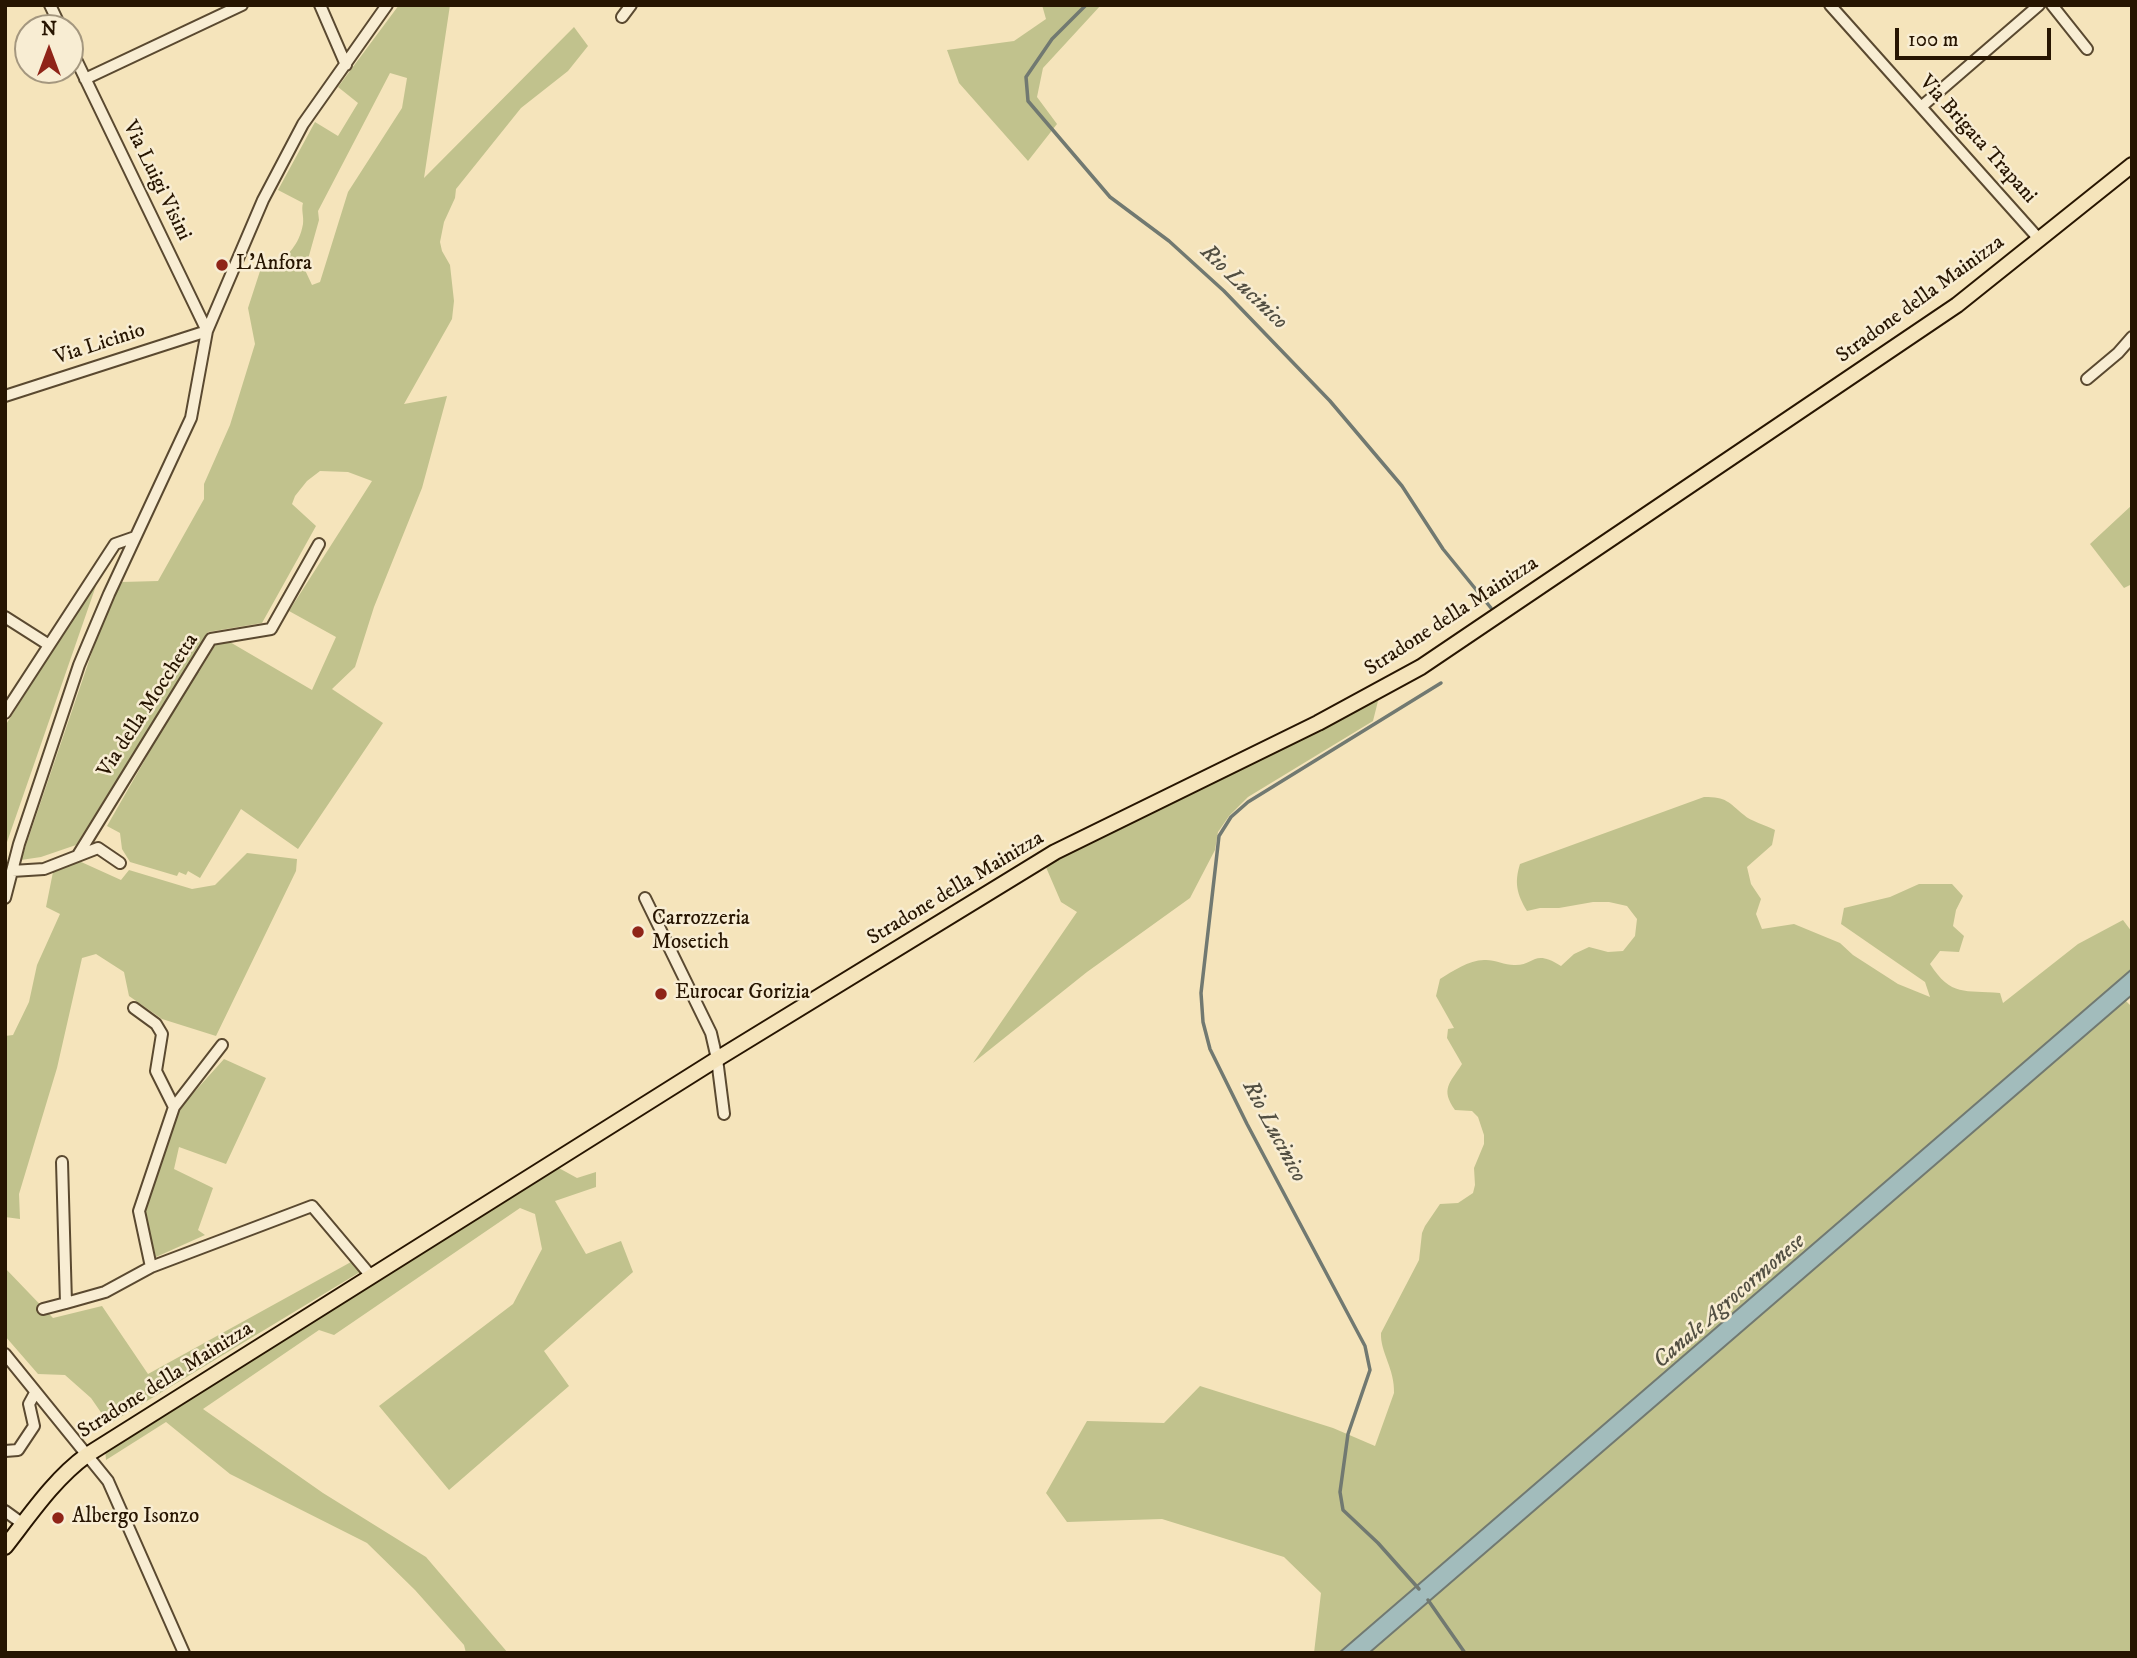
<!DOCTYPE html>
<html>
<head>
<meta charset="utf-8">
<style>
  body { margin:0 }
  #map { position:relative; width:2137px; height:1658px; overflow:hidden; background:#f5e4bb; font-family:"IM FELL DW Pica",serif }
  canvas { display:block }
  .frame { position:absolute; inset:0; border:7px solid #271501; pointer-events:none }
  .north { position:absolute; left:14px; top:14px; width:70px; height:70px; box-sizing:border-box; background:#f8edd3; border:2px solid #a4977f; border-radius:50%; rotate:0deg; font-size:19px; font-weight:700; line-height:28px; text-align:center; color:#271501 }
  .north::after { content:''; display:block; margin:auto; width:24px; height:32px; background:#8f2418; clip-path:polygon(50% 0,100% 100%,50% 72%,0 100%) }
  .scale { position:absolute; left:1895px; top:28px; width:156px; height:32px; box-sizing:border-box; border:4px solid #271501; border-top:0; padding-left:9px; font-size:21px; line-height:24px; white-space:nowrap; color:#271501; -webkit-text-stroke:5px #f8edd3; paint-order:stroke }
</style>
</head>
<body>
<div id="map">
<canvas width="2137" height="1658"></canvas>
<div class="frame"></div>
<div class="north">N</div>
<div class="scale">100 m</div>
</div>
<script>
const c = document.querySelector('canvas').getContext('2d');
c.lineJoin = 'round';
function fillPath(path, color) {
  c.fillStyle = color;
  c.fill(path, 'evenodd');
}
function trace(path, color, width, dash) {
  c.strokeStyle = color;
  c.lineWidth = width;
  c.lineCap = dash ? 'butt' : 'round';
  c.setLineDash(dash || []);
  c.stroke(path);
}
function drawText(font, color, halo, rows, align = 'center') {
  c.font = font + ' "IM FELL DW Pica",serif';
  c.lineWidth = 5;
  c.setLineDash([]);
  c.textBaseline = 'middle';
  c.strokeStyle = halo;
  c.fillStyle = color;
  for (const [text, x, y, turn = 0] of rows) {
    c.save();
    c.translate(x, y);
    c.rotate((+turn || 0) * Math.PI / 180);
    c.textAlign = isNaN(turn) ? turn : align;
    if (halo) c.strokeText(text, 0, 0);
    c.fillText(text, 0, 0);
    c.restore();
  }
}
fillPath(new Path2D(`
  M399,5H450L424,178L574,27L588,46L568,71L521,108L456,189L455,198L444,222L440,242L442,251L450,265L454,301L452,319L404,404L447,396L422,488L374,607L355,667L332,689L383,723L298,849L241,809L200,878L188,871L186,875L179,872L177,876L130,862L122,849L120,833L107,826L150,751L146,748L194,670L199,672L216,644L223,638L312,690L336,637L289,611L372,481L348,472L320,471L307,481L295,496L292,504L316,526L262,623L208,632L76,845L41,857L21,860L106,611L122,582L158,581L204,499V484L230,425L255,344L248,308L261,268L273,269C288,254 299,246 303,224C304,216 301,210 303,203L278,190L315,122L338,136L358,103L338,87ZM390,73L407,78L402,108L348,192L320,282L312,285L305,270L319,220L318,211Z
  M1042,5H1101L1043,68L1037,97L1057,124L1028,161L959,83L947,50L1014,41L1046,19Z
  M2132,505V584L2124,588L2090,544Z
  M99,577L6,845H5V726Z
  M1379,697L1373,721L1248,797L1229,816L1218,832L1215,850L1190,898L1087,972L973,1063L1077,912L1061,902L1045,865L1257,756Z
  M1704,797C1727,797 1728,802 1744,815C1750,821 1766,825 1775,830L1772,845L1747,867L1751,884L1761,899L1756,914L1762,929L1794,924L1840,943L1853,955L1898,984L1930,997L1925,982L1841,924L1844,908L1890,897L1919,884H1952L1963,896L1956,910L1953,926L1964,936L1959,952L1940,951L1930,964C1951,997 1965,990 2000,993L2003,1003L2078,944L2123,920L2132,932V969L1339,1653H1314L1321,1593L1284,1557L1162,1519L1067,1522L1046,1493L1087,1421L1164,1423L1200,1386L1333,1428L1375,1446L1394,1393C1395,1369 1380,1352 1381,1333L1419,1260L1422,1233L1425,1226L1440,1204L1458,1203L1473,1193L1475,1185L1474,1168L1484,1144V1135L1478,1117L1472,1111L1455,1110C1440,1089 1450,1083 1462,1064L1447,1038L1448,1029L1454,1028L1436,996L1440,979C1453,971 1470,959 1486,960C1495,960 1505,965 1514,965C1535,966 1533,948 1561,966L1574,954L1589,947L1608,952L1623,951L1635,936L1637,919L1627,906L1609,902H1593L1559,908H1540L1527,911C1517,894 1514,883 1520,864Z
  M247,853L297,859L296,871L216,1036L162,1019L129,996L124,972L96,954L82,958L57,1068L19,1194L20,1219L5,1217V1036L13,1035L29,1002L37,965L60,914L46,907L53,872L79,861L121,880L129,870L192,889L215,885Z
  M2125,1000L2132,1007V1653H1369Z
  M224,1059L266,1078L226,1164L179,1147L174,1169L213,1188L198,1230L205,1235L156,1257L144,1211L179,1109Z
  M557,1167L577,1178L596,1172V1187L555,1201L586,1254L621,1241L633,1272L544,1351L569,1386L449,1490L379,1406L513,1304L542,1249L535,1214L520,1208L334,1335L319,1330L203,1409L323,1493L426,1557L508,1653H466L464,1645L415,1590L367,1543L230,1474L166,1422L106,1460L105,1449Z
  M351,1262L360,1272L109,1424L91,1398L65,1375L38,1374L5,1336V1268L53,1318L102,1306L148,1374Z`), '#c1c28d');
const water = new Path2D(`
  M2132,969V995L1369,1653H1339Z`);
fillPath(water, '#a2bcbc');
trace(water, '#717971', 2);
trace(new Path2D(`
  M1086,5L1052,39L1026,77L1028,101L1110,197L1169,241L1224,291L1330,401L1402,486L1443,549L1491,608
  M1419,1589L1378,1543L1343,1510L1340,1492L1348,1434L1370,1370L1365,1346L1247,1124L1210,1049L1203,1022L1201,993L1219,836L1231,817L1248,802L1441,683
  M1428,1600L1465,1653`), '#717971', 3.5);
const minor = new Path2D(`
  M50,5L61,28
  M320,5L346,65
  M1830,5L2039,239
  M2052,5L2087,49
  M622,17L631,5
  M70,47L207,331
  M85,79L242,5
  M1921,107L2039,5
  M2087,379L2118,353L2132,337
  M5,396L207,331
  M5,617L49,645
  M5,713L115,544L135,537
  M78,855L211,639L271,629L319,544
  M12,871L44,869L98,848L120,863
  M5,898L19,844L79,665L109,594L191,418L207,331L263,200L303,124L387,5
  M645,898L711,1033L717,1059L724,1114
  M134,1008L156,1024L162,1034L156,1071L174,1107L139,1211L151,1267L312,1206L371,1276
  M174,1107L222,1045
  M62,1162L66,1303L105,1292L151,1267
  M43,1309L66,1303
  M5,1354L108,1481L184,1653
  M5,1451L18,1450L34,1426L29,1404L35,1393
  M5,1511L23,1524`);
const major = new Path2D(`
  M5,1547C30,1515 54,1479 87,1455L717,1059L1055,852L1318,723L1421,667L1957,305L2132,165`);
trace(minor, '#5a4930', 14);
trace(major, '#271501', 18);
trace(minor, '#f8edd3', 10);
trace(major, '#f5e4bb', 14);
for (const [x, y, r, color] of [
  [222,265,7,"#8f2418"],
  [638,932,7,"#8f2418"],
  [661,994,7,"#8f2418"],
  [58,1518,7,"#8f2418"]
]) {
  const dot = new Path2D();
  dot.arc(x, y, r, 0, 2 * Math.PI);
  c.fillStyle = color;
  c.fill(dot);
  trace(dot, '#f8edd3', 2.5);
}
drawText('21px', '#271501', '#f8edd3', [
  ["Via Brigata Trapani",1977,140,48],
  ["Via Luigi Visini",156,181,64],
  ["Stradone della Mainizza",1921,300,-36],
  ["Via Licinio",100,345,-18],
  ["Stradone della Mainizza",1452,617,-33],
  ["Via della Mocchetta",149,706,-57],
  ["Stradone della Mainizza",956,889,-31],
  ["Stradone della Mainizza",166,1381,-32]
]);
drawText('21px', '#271501', '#f8edd3', [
  ["L'Anfora",236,265],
  ["Carrozzeria",652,920],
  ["Mosetich",652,944],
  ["Eurocar Gorizia",675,994],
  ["Albergo Isonzo",72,1518]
], 'left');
drawText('italic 23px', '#524f42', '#f8edd3', [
  ["Rio Lucinico",1243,288,44],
  ["Rio Lucinico",1273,1132,62],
  ["Canale Agrocormonese",1730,1302,-41]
]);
</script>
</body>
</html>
